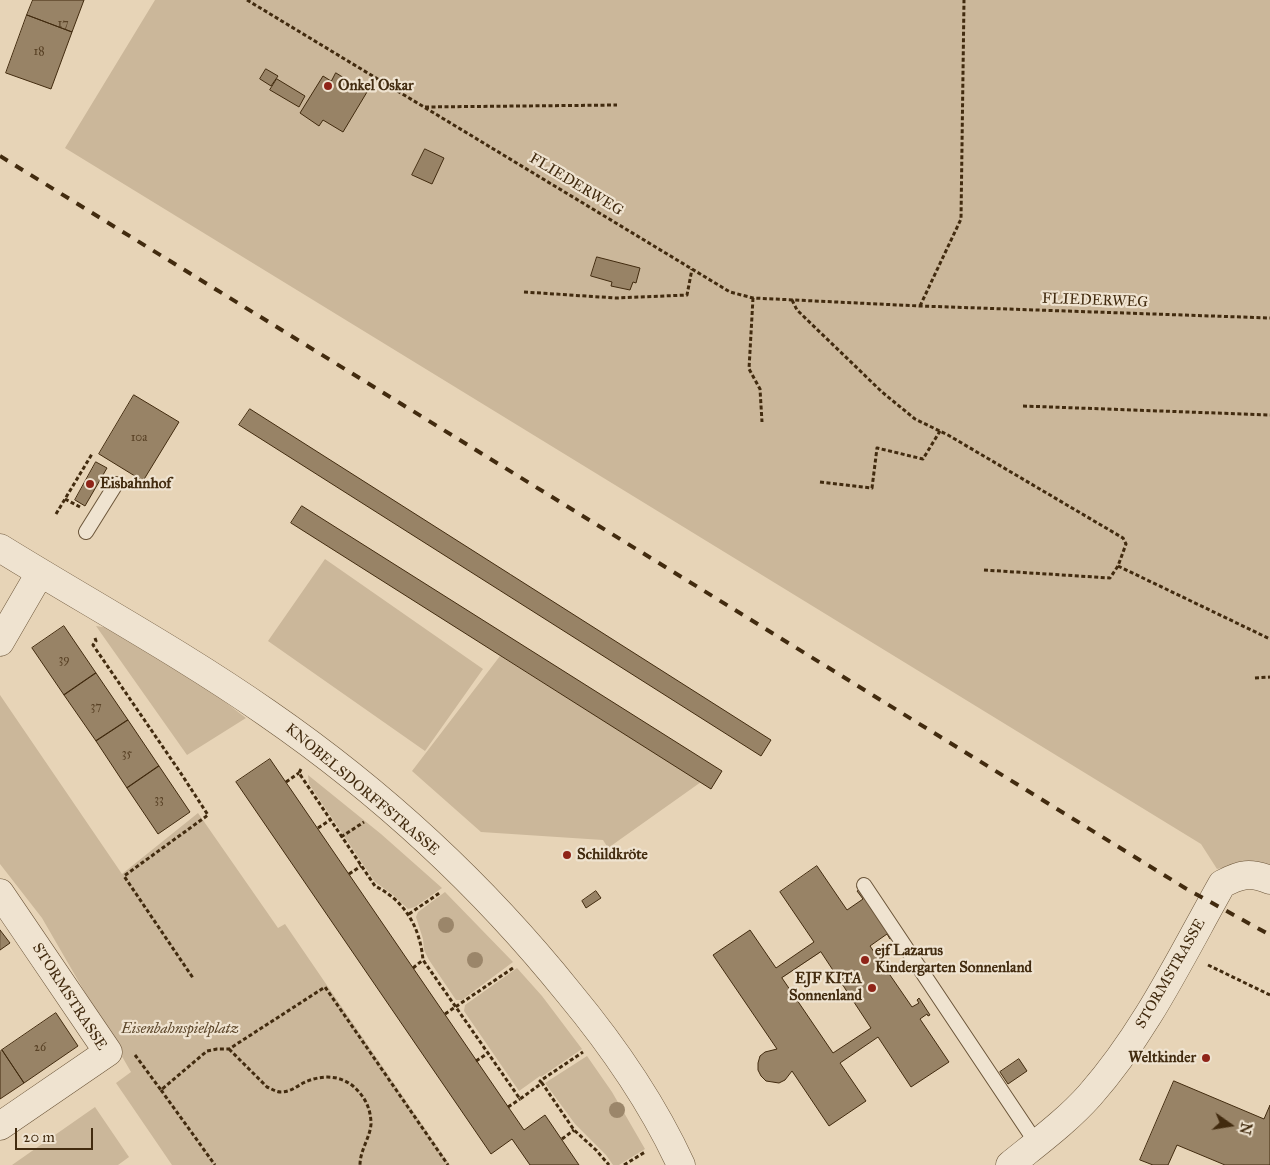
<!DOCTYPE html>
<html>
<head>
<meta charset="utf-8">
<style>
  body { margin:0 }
  #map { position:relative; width:1270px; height:1165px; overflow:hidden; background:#e7d4b7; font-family:"IM FELL Great Primer",serif }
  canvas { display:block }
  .north { position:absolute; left:1205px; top:1100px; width:50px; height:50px; -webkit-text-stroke:4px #efe3d0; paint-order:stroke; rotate:103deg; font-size:14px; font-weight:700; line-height:20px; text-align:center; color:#422b0f }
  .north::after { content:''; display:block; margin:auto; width:18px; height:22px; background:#422b0f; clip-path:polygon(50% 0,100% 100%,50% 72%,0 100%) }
  .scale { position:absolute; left:15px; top:1128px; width:78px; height:22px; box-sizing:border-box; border:2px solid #422b0f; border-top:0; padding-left:6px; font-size:15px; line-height:18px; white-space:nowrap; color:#422b0f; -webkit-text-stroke:4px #efe3d0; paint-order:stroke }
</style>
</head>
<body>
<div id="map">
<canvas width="1270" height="1165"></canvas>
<div class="north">N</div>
<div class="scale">20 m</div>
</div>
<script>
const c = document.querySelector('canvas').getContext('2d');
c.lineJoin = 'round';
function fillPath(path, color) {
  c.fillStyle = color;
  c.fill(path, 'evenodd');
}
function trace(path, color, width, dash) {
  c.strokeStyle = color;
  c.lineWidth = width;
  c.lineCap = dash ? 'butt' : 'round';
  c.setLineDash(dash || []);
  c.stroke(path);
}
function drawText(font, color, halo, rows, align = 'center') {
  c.font = font + ' "IM FELL Great Primer",serif';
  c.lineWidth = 4.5;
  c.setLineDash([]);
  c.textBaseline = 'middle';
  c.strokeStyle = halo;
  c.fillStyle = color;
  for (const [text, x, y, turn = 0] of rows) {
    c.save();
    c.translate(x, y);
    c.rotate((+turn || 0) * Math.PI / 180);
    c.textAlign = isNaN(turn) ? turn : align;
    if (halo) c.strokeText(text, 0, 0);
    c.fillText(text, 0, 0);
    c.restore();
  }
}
fillPath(new Path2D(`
  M155,0H1270V870L1250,862L1217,869L1201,844L65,148Z
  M325,559L483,669L425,751L268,641Z
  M96,626L116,629L179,667L246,718L187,755Z
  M500,656L701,782L608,848L603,840L481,832L412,771Z
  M0,695L122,874L198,813L278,928L285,924L450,1165H172L116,1083L131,1072L42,918L0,864Z
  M308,775L381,834L442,888L415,907L408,909L392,894L375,882L309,784Z
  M445,892L513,962L462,1000H456L429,960L424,950L423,939L416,917L418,912Z
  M517,968L542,996L582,1049L541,1077L540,1076L519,1091L464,1011L465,1005Z
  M587,1056L612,1092L645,1149L619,1165H613L606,1155L575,1124L545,1083Z
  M95,1107L129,1157L118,1165H12Z`), '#cbb79a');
const building = new Path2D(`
  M33,0H84L72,32L27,15Z
  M27,15L72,32L51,89L6,73Z
  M266,69L278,76L271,86L260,79Z
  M336,73L367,92L343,132L323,120L319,126L300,113L323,76L331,81Z
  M277,79L305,96L299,107L270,90Z
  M425,149L444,158L432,184L412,175Z
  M597,257L640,268L636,283L633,282L630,290L611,286L612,282L591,276Z
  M134,395L179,422L143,481L99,454Z
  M250,409L771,740L761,756L239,425Z
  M96,462L107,468L85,506L75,500Z
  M302,506L722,771L711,789L291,523Z
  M64,626L96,673L64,695L32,648Z
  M96,673L128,720L96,741L64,695Z
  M128,720L159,766L127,788L96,741Z
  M270,759L524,1130L545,1115L579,1165H530L512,1139L491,1154L236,782Z
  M159,766L190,812L158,834L127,788Z
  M817,866L847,910L863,899L857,891L859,890L892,938L890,939L887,934L870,946L912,1007L919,1003L917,1000L919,998L930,1015L928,1016L927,1014L920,1019L949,1062L911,1087L878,1037L840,1063L866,1101L829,1126L792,1071L785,1080L779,1083L766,1081L761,1076L758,1070V1063L760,1056L765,1052L777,1049L713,955L750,930L776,968L814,942L780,892ZM821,952L871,1028L833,1053L782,978Z
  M596,891L601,898L586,908L582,901Z
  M0,930L10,943L0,950Z
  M56,1013L78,1046L24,1083L2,1050Z
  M2,1050L24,1083L0,1099V1052Z
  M1019,1059L1027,1071L1008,1084L1000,1072Z
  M1174,1081L1264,1119L1270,1105V1165H1225L1177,1145L1168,1165H1153L1140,1160Z`);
fillPath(building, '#988366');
trace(building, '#422b0f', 1);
const service = new Path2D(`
  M86,532L116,484
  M864,885L1037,1144`);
const minor = new Path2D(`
  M0,548C89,603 181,653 267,713C380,791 483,886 569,993C613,1046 652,1102 681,1165
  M0,642L40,573
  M0,893L108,1052L0,1126
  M1010,1165C1037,1143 1067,1121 1090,1095C1145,1033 1182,955 1222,884C1241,874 1250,872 1270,880`);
trace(service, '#6b5539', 16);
trace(minor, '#6b5539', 29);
trace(new Path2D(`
  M247,0L730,292L753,298L920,306L1270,318
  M425,107L617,105
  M524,292L616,298L687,295L692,269
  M753,298L749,369L760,389L762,422
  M792,300L797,310L882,392L915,419L948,435L1123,538L1126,544L1118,566L1110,578L984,570
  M920,306L961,219L964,0
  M1023,406L1270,415
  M820,482L872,488L877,448L923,459L940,431
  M65,499L80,507
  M56,514L92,454
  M1118,566L1270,639
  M95,638L96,641L93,645L180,772L208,815L124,876L193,978
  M1255,678L1270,677
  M301,769L299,773L375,886C405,901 420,927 423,960L520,1099L542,1083L574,1130L596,1150L609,1165
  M286,782L299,773
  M318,828L330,820
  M341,837L364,822
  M349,874L361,866
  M409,914L441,892
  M1208,965L1270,995
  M413,968L423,960
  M445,1014L513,968
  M229,1049L267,1087C272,1089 276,1092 281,1092C290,1092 296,1087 303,1083C322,1074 344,1074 359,1092C367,1101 371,1112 371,1124C370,1138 360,1150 360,1165
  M135,1055L161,1090L207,1051L217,1049H229L325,987L448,1165
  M476,1061L488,1053
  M542,1083L540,1081L583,1052
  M161,1090L215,1165
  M508,1107L520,1099
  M562,1139L574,1130
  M624,1165L645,1152`), '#422b0f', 3, [4, 2.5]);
trace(service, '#efe3d0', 14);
trace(minor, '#efe3d0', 28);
trace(new Path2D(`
  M0,156L1185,888L1270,935`), '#422b0f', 4, [9, 9]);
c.fillStyle = '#9b866a';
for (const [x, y] of [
  [446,925],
  [475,960],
  [617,1110]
]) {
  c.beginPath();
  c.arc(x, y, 8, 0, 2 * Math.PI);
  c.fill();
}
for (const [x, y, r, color] of [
  [328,86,5,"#8f2418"],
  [90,484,5,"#8f2418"],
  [567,855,5,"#8f2418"],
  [865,960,5,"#8f2418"],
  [872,988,5,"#8f2418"],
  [1206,1058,5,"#8f2418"]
]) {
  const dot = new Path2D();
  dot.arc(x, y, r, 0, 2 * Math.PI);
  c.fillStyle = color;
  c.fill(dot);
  trace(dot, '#efe3d0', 2);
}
drawText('12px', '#584125', null, [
  ["17",63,24],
  ["18",39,52],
  ["10a",139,438],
  ["39",64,660],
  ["37",96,707],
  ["35",127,754],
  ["33",159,800],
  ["26",40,1048]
]);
drawText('bold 15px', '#422b0f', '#efe3d0', [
  ["Onkel Oskar",338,86],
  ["Eisbahnhof",100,484],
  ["Schildkröte",577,855],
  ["ejf Lazarus",875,951],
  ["Kindergarten Sonnenland",875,968],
  ["EJF KITA",862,979,"right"],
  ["Sonnenland",862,996,"right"],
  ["Weltkinder",1196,1058,"right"]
], 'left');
drawText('15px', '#422b0f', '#efe3d0', [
  ["FLIEDERWEG",576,185,31],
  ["FLIEDERWEG",1095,301,2],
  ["KNOBELSDORFFSTRASSE",362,790,40],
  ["STORMSTRASSE",1171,974,-60],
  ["STORMSTRASSE",69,997,57]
]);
drawText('italic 15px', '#5d472b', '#efe3d0', [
  ["Eisenbahnspielplatz",180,1029]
]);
</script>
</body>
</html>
